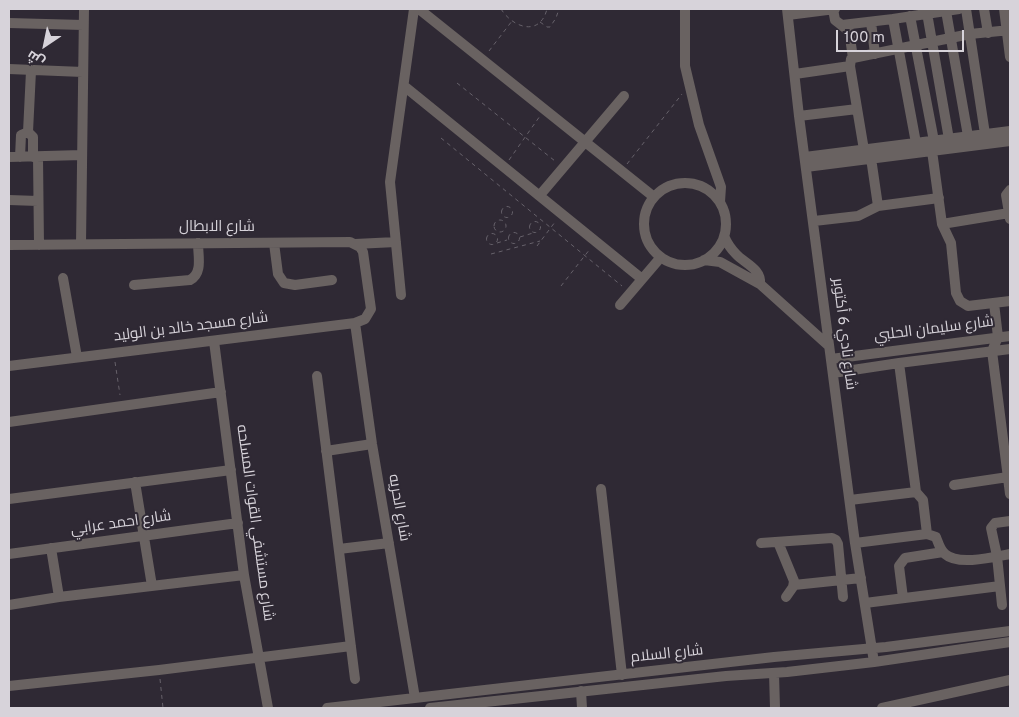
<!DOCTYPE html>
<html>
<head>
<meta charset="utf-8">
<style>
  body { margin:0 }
  #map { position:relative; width:1019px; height:717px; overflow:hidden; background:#2f2934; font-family:Overpass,Cairo,sans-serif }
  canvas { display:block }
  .frame { position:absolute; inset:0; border:10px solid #d7d3da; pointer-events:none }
  .north { position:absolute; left:20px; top:20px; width:50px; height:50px; -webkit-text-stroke:4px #2f2934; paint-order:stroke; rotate:214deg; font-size:14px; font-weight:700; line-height:20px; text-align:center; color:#d7d3da }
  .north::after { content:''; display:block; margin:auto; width:18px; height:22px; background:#d7d3da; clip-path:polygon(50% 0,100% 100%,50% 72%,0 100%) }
  .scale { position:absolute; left:836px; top:30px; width:128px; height:22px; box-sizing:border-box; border:2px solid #d7d3da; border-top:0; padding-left:6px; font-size:15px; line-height:18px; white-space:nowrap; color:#d7d3da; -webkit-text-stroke:4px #2f2934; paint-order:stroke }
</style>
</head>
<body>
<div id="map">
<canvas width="1019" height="717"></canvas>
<div class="frame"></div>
<div class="north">ش</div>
<div class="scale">100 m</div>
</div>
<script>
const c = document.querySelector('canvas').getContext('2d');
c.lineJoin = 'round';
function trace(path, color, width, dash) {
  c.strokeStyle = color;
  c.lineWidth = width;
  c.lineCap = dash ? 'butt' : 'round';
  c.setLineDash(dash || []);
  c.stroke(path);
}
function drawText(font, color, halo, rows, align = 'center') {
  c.font = font + ' Overpass,Cairo,sans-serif';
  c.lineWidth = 4;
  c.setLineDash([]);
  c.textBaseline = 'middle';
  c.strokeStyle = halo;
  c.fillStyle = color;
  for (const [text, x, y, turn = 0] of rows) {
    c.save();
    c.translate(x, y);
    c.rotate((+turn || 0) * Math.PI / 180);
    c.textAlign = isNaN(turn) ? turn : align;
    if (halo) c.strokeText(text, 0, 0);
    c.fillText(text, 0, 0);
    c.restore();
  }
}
trace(new Path2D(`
  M501,9C513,28 540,37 547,9
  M540,22L547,27H550L556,18L559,9
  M489,51L512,21
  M457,83L555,161
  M441,138L622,286
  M509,160L540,116
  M627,164L682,94
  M501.5 212a5.5 5.5 0 1 1 11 0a5.5 5.5 0 1 1-11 0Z
  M494 226a6 6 0 1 1 12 0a6 6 0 1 1-12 0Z
  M529.5 227a5.5 5.5 0 1 1 11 0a5.5 5.5 0 1 1-11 0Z
  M508.5 238a5.5 5.5 0 1 1 11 0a5.5 5.5 0 1 1-11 0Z
  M486.5 239a5.5 5.5 0 1 1 11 0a5.5 5.5 0 1 1-11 0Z
  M520,237L533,233
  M497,243L507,240
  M537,246L555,222
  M491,254L540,241
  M561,286L590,249
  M115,362L120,395
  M160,679L163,708`), '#67626b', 1, [4, 4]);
trace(new Path2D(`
  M419,9L654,197
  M685,9V66L699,125L721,187L720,202
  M787,9L799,116L855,543L874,662
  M833,9L835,20L849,31L853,58
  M966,9L985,134
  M984,9L988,33
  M1004,9L1010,57
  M946,11L968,136
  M927,13L950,145
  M788,15L835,9
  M910,16L934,141
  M893,19L916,143
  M871,22L875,54
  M9,23L83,25
  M842,25L893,19L959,9
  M9,69L83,72
  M795,74L850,66
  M404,86L642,279
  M799,116L857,109
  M28,132L31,71
  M28,132L33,137V157
  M864,150L850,66L851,59L853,58L970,34L1010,30
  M932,151L942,224L951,243L956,293L960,301L968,306L1010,301
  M9,157L82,155
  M20,157L21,135L28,132
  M38,157L39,245
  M805,157L1010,131
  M871,158L878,206
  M806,167L1010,141
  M644 224a41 41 0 1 1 82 0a41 41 0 1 1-82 0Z
  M540,195L624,96
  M9,200L38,201
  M1010,219L1006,195L1010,190
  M814,221L858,216L878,206L939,198
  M942,224L1009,213
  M724,236C727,243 731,249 736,254C744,263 762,269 760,284
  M274,243L278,274L284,283L295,285L332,280
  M81,244L84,9
  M355,244L396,242
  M9,245L350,242L360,247L363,252L371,309L365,319L355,323L9,366
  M704,260L720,262L760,284L829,346
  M63,278L77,357
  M134,285L190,280C203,273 198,256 198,243
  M401,295L390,182L414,9
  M994,303L998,337L992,351L1010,494
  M620,305L661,257
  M355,323L372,444L415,698
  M214,341L244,575L268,708
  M831,359L1010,336
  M899,363L915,484L916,492L923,500L927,534
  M833,373L899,363L1010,349
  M317,376L355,679
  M9,422L221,392
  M326,451L372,444
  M135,482L152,586
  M954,485L1008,477
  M601,489L622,675
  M9,499L231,470
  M850,500L916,492
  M778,542L794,581L793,587L786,597
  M761,543L832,538L836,540L838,544L843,597
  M855,543L927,534L936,537C938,542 940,550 945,554C958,566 994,557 1010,554
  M51,548L59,597
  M339,549L389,543
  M9,554L238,523
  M794,585L861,578
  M903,598L899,566L905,558L943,552
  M865,603L1000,586
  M9,605L59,597L244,575
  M1002,605L997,556L991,528L995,523L1010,521
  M774,673L775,708
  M9,686L159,670L351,646
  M581,691L582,708
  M327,708L774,657L886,647L1010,631
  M430,708L726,676L787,672L874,662L1010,642
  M882,708L1010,680`), '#696261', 10);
drawText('15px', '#d7d3da', '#2f2934', [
  ["شارع الابطال",217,228],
  ["شارع مسجد خالد بن الوليد",191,328,-7],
  ["شارع سليمان الحلبي",934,330,-7],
  ["شارع نادي 6 أكتوبر",843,334,83],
  ["شارع الحريه",398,508,80],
  ["شارع مستشفي القوات المسلحه",254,523,82],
  ["شارع احمد عرابي",121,524,-8],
  ["شارع السلام",667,655,-6]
]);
</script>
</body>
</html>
